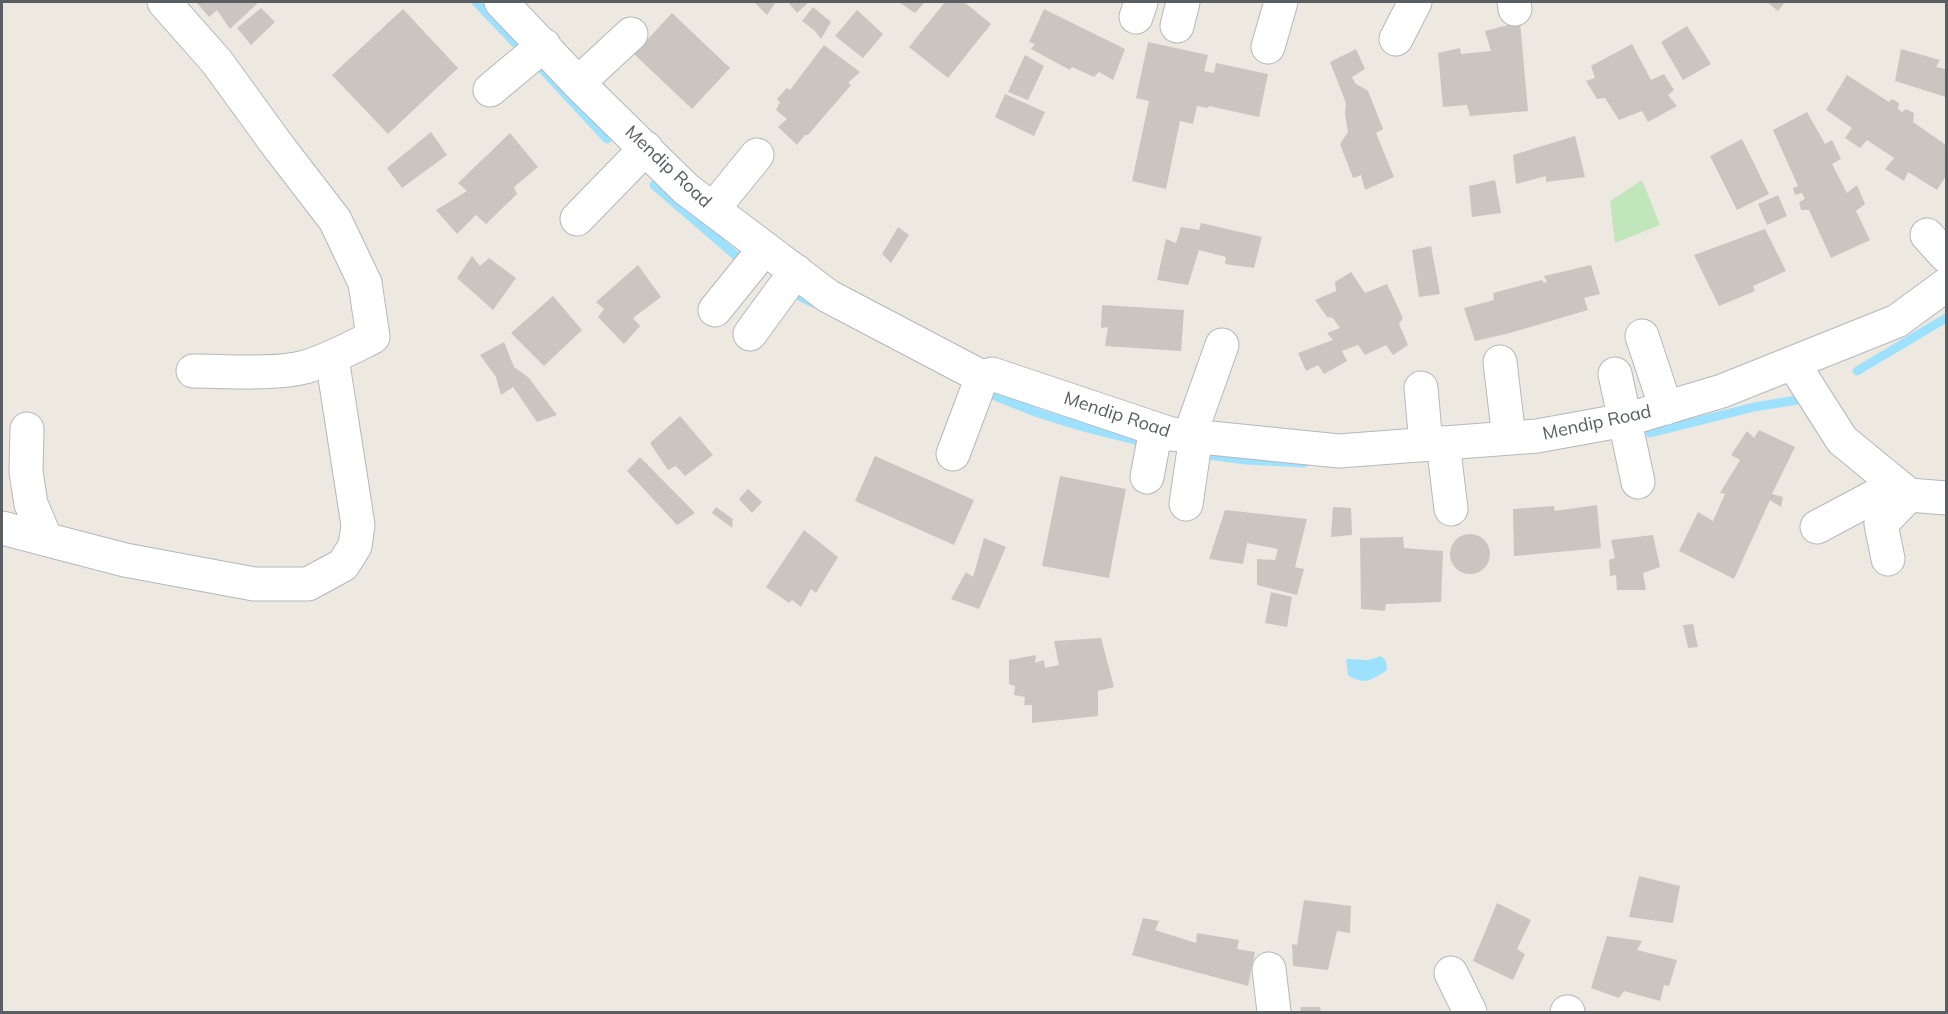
<!DOCTYPE html>
<html>
<head>
<meta charset="utf-8">
<style>
  body { margin:0 }
  #map { position:relative; width:1948px; height:1014px; overflow:hidden; background:#ede9e0; font-family:Mulish,sans-serif }
  canvas { display:block }
  .frame { position:absolute; inset:0; border:3px solid #595e62; pointer-events:none }
</style>
</head>
<body>
<div id="map">
<canvas width="1948" height="1014"></canvas>
<div class="frame"></div>
</div>
<script>
const c = document.querySelector('canvas').getContext('2d');
c.lineJoin = 'round';
function fillPath(path, color) {
  c.fillStyle = color;
  c.fill(path, 'evenodd');
}
function trace(path, color, width, dash) {
  c.strokeStyle = color;
  c.lineWidth = width;
  c.lineCap = dash ? 'butt' : 'round';
  c.setLineDash(dash || []);
  c.stroke(path);
}
function drawText(font, color, halo, rows, align = 'center') {
  c.font = font + ' Mulish,sans-serif';
  c.lineWidth = 4.5;
  c.setLineDash([]);
  c.textBaseline = 'middle';
  c.strokeStyle = halo;
  c.fillStyle = color;
  for (const [text, x, y, turn = 0] of rows) {
    c.save();
    c.translate(x, y);
    c.rotate((+turn || 0) * Math.PI / 180);
    c.textAlign = isNaN(turn) ? turn : align;
    if (halo) c.strokeText(text, 0, 0);
    c.fillText(text, 0, 0);
    c.restore();
  }
}
fillPath(new Path2D(`
  M1642,180L1660,225L1615,243L1610,201Z`), '#c1e6bb');
fillPath(new Path2D(`
  M1381,656L1386,661L1387,670C1372,680 1364,686 1348,675L1346,659L1368,660Z`), '#9ee1ff');
trace(new Path2D(`
  M476,2L517,45
  M540,67L607,139
  M654,185L741,260
  M799,296L813,303
  M1857,371L1946,318
  M985,392L1038,413L1083,427L1147,443
  M1650,433L1754,407L1797,400
  M1209,455L1246,460L1304,463`), '#9ee1ff', 9);
fillPath(new Path2D(`
  M196,2H259L230,29L217,10L209,17Z
  M754,2H776L767,15Z
  M788,2H809L797,13Z
  M899,2H925L915,13Z
  M945,2H964L991,24L948,78L909,47Z
  M1767,2H1785L1778,11Z
  M813,7L831,22L821,39L815,31L802,21Z
  M261,8L275,22L251,45L237,28Z
  M403,9L458,68L388,134L332,75Z
  M1044,9L1125,49L1113,80L1099,72L1094,77L1072,67L1070,70L1031,49L1035,44L1029,42Z
  M857,10L883,34L863,58L835,36Z
  M672,13L730,68L692,109L634,54Z
  M1520,22L1528,111L1470,116L1467,105L1443,107L1438,53L1460,48L1461,54L1491,51L1485,31Z
  M1687,26L1711,64L1683,80L1661,42Z
  M1148,42L1208,55L1204,71L1214,73L1216,63L1268,74L1259,117L1209,106L1208,108L1197,106L1193,124L1180,121L1166,189L1132,181L1149,101L1136,98Z
  M1632,44L1651,80L1664,74L1674,90L1668,95L1677,106L1648,122L1642,111L1619,120L1605,98L1597,99L1586,81L1595,78L1591,66Z
  M824,45L860,72L848,83L851,85L808,135H805L797,145L778,127L787,119L776,110L780,102L777,99L787,88L790,90Z
  M1356,49L1365,69L1352,77L1355,83L1368,91L1383,129L1376,133L1394,177L1365,190L1361,175L1353,178L1340,144L1348,132L1345,114L1346,103L1330,62Z
  M1901,49L1940,60L1936,67L1946,69V97L1895,81Z
  M1025,55L1044,66L1028,100L1008,92Z
  M1847,75L1889,102L1892,99L1899,103L1898,109L1902,112L1906,109L1914,113L1913,122L1946,145V176L1937,190L1908,172L1904,181L1885,169L1894,158L1867,140L1860,148L1845,138L1852,128L1826,110Z
  M1005,94L1045,112L1034,136L995,117Z
  M1807,112L1825,144L1832,140L1841,159L1832,164L1847,193L1857,185L1865,204L1856,211L1870,240L1831,258L1809,210H1801L1799,202L1805,199L1802,193L1795,195L1793,188L1798,186L1773,130Z
  M431,132L447,155L402,188L387,168Z
  M510,133L538,167L514,187L517,194L486,224L476,215L457,234L436,210L467,191L458,183Z
  M1575,136L1585,177L1546,182V176L1516,184L1513,155Z
  M1742,139L1769,194L1737,210L1710,156Z
  M1495,180L1501,213L1472,217L1469,186Z
  M1778,195L1787,216L1767,225L1758,204Z
  M1201,223L1262,237L1254,268L1225,264L1226,257L1199,250L1188,285L1157,280L1166,239L1176,243L1181,227L1199,230Z
  M898,227L909,235L891,263L882,254Z
  M1765,229L1786,271L1753,286L1755,291L1719,306L1694,255Z
  M1431,246L1440,294L1419,297L1412,250Z
  M472,256L480,266L489,258L516,278L493,310L457,278Z
  M638,265L661,297L633,318L640,326L624,344L598,317L604,309L596,302Z
  M1591,265L1600,294L1584,298L1588,310L1510,333L1475,341L1464,308L1494,300L1493,293L1542,280L1544,283L1547,282L1544,276Z
  M1351,272L1365,293L1387,284L1403,318L1399,324L1408,345L1393,355L1386,345L1365,355L1358,345L1342,351L1347,361L1324,374L1318,365L1306,371L1298,353L1333,340L1327,333L1340,328L1333,318L1327,317L1315,300L1336,291L1335,282Z
  M553,296L582,330L544,366L511,333Z
  M1102,305L1184,310L1181,351L1105,346L1108,327L1101,328Z
  M504,342L514,367L528,377L557,415L537,422L513,387L501,395L496,377L480,355Z
  M680,416L713,455L685,476L676,466L668,470L650,443Z
  M1759,430L1795,447L1772,494L1783,497L1781,507L1770,500L1734,579L1679,551L1698,512L1713,521L1725,494L1720,493L1740,460L1731,455L1747,431L1754,438Z
  M875,456L974,500L954,545L855,501Z
  M640,457L695,513L677,525L627,471Z
  M1060,476L1126,489L1109,578L1042,566Z
  M748,489L762,502L752,513L739,499Z
  M1597,505L1601,548L1514,556L1513,509L1554,506L1555,511Z
  M716,507L733,519L732,528L712,513Z
  M1333,507L1351,508L1352,535L1331,537Z
  M1225,510L1307,519L1295,567L1304,569L1297,595L1257,585V559L1275,560L1278,549L1247,543L1243,564L1209,559Z
  M804,530L838,557L816,593L811,589L801,607L792,600L789,603L766,587Z
  M1450 554a20 20 0 1 1 40 0a20 20 0 1 1-40 0Z
  M1653,535L1660,567L1643,573L1646,590H1617L1616,575L1610,576L1609,560L1615,558L1611,540Z
  M1403,537L1404,548L1443,551L1441,602L1386,604L1385,611L1361,609L1360,538Z
  M984,538L1006,547L979,609L951,599L966,572L973,577Z
  M1271,592L1292,597L1287,627L1265,623Z
  M1693,624L1698,647L1688,648L1683,625Z
  M1101,638L1114,687L1098,691V716L1032,723V705H1024L1025,697L1014,695L1015,686L1009,684V660L1036,655L1035,663L1044,660L1045,668L1059,665L1054,641Z
  M1639,876L1680,886L1673,923L1629,917Z
  M1304,900L1351,906L1350,933L1337,931L1328,970L1293,966L1292,944L1297,945Z
  M1497,903L1531,920L1517,949L1525,954L1513,980L1473,961Z
  M1143,918L1159,921L1155,930L1196,943L1197,933L1239,940L1237,949L1255,952L1248,986L1132,955Z
  M1607,936L1642,941L1637,950L1677,960L1669,986L1664,985L1660,1001L1624,991L1619,998L1591,988Z
  M1301,1007H1320L1321,1012H1300Z`), '#cac5c0');
const minor = new Path2D(`
  M164,2L217,62L278,146L335,220L365,283L373,337C351,348 329,360 305,367C276,375 223,371 193,371
  M501,2L578,83L686,189L828,296L982,377L992,374L1171,434L1339,451L1537,436L1625,420L1722,391L1897,321L1946,285
  M1514,2L1515,9
  M1136,17L1141,2
  M1177,26L1183,2
  M1396,39L1415,2
  M1268,47L1281,2
  M578,83L631,34
  M490,90L544,45
  M713,209L757,155
  M577,219L646,148
  M1927,235L1946,256
  M715,310L765,248
  M750,334L796,271
  M1642,336L1666,408
  M1500,362L1509,438
  M1793,363L1842,440L1909,495L1946,498
  M1615,374L1638,482
  M1421,388L1426,444
  M27,429L26,472L31,504L45,537
  M1190,435L1222,345
  M1443,443L1451,509
  M953,454L982,377
  M1147,477L1156,429
  M1186,504L1196,436
  M1817,527L1896,485
  M2,528L125,560L254,584H308L343,565L355,546L358,525L332,358
  M1888,559L1881,524L1909,495
  M1269,969L1274,1012
  M1451,973L1470,1012
  M1567,1012H1568`);
trace(minor, '#b3b8bc', 35);
trace(minor, '#fff', 33);
drawText('18px', '#595e62', '#fff', [
  ["Mendip Road",668,167,43],
  ["Mendip Road",1117,415,18],
  ["Mendip Road",1597,423,-12]
]);
</script>
</body>
</html>
